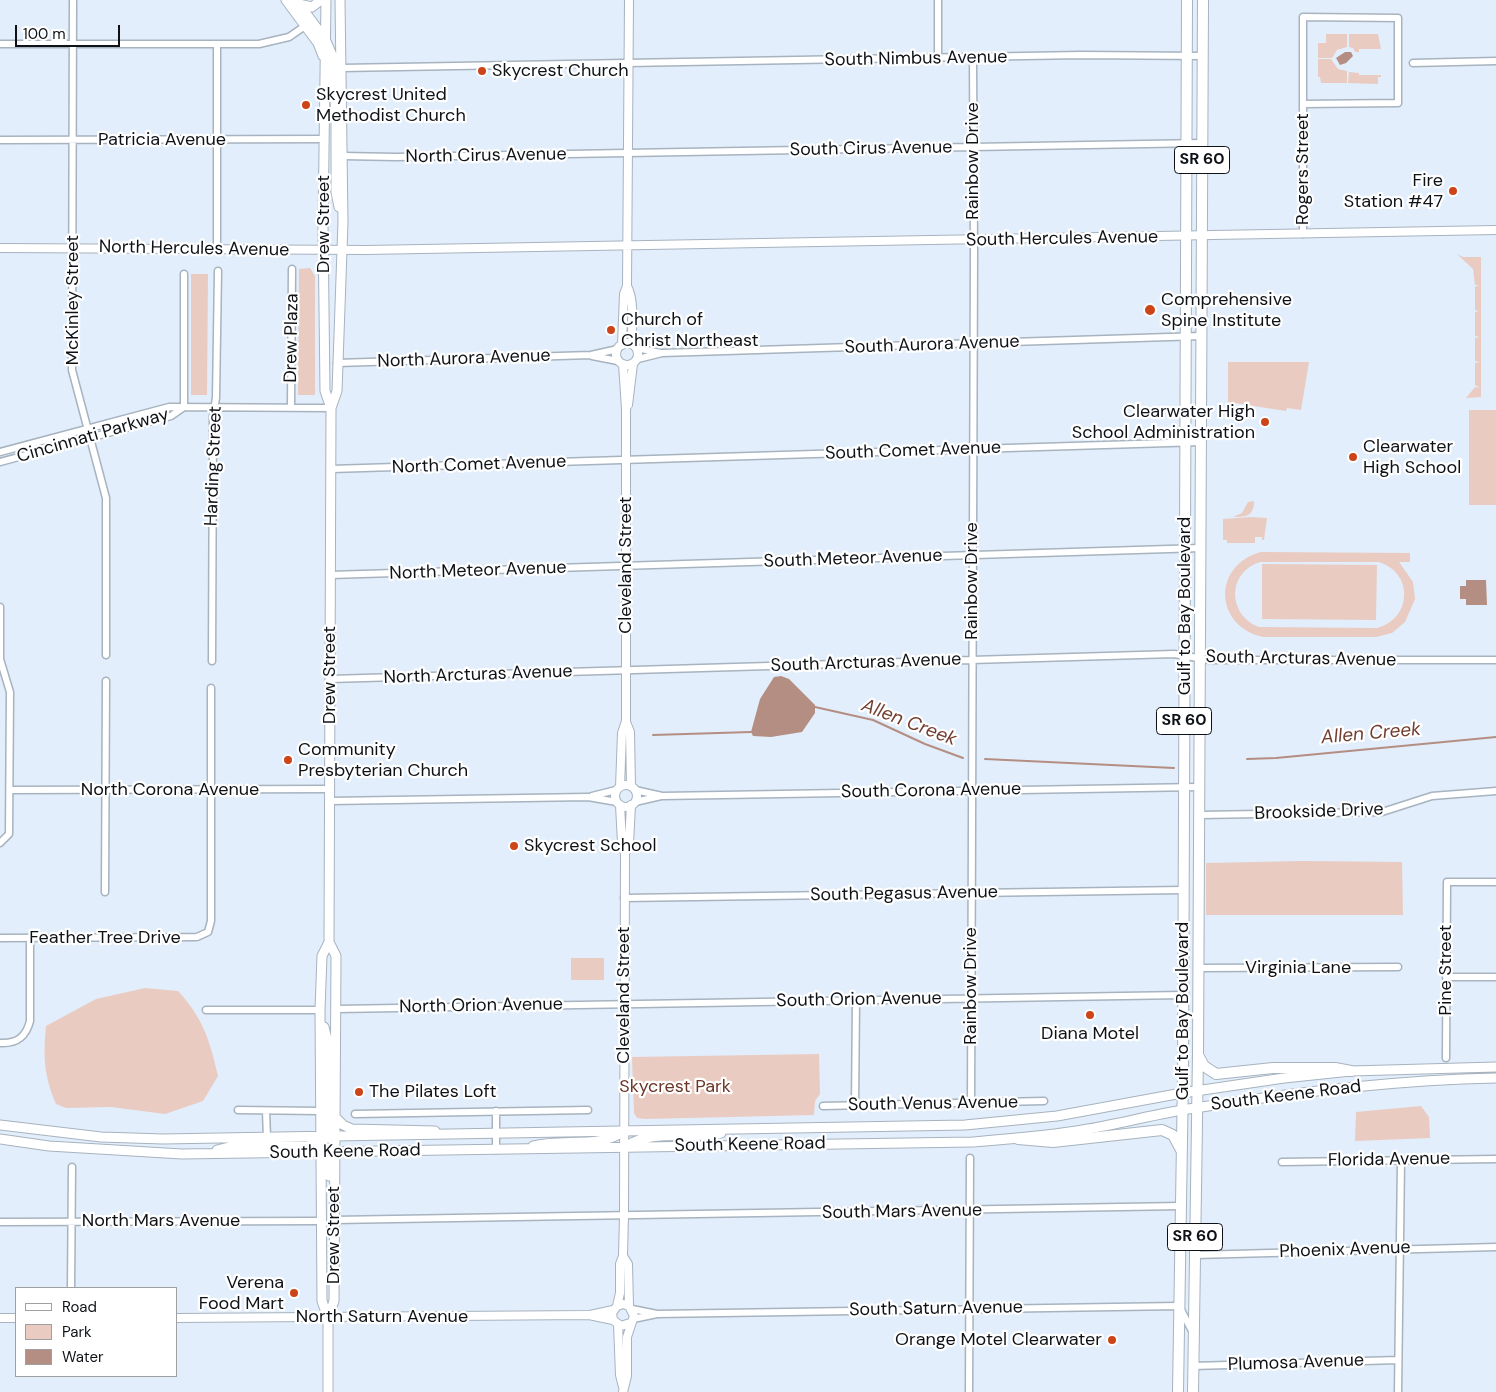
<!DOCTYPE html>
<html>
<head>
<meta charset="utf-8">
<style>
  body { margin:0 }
  #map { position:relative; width:1496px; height:1392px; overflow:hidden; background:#e2eefb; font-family:"DM Sans",sans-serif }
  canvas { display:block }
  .legend { position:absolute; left:15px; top:1287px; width:162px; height:90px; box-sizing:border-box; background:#fff; border:1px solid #9fa0a2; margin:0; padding:6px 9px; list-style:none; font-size:15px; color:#0e1217 }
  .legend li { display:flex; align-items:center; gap:10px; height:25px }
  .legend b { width:25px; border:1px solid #9fa0a2 }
  .scale { position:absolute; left:15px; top:25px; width:105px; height:22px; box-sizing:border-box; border:2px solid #0e1217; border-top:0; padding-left:6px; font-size:15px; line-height:18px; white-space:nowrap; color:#0e1217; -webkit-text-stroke:4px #fff; paint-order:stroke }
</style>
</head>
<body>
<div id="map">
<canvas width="1496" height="1392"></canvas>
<ul class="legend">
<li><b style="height:6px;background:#fff"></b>Road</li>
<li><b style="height:14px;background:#e9cbc2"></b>Park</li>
<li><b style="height:14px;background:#b48e83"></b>Water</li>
</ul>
<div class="scale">100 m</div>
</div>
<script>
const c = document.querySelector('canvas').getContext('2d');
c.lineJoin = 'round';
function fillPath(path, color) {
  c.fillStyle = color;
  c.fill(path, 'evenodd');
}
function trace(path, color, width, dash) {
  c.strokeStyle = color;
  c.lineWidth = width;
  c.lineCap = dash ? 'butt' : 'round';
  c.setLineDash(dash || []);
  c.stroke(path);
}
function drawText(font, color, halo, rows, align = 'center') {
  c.font = font + ' "DM Sans",sans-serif';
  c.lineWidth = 4.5;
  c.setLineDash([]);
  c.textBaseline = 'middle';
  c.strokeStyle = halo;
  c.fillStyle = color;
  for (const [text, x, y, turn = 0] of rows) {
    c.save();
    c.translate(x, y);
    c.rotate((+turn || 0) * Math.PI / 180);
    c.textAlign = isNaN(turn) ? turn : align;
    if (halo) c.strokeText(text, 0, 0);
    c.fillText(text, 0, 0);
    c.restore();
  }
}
fillPath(new Path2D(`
  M1326,34H1347V47L1337,50L1332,58H1318V43H1326Z
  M1349,34H1378L1381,49H1359V52H1355L1353,48L1349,47Z
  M1318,59H1331L1338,69L1347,71V83H1321L1320,77H1318Z
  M1349,72L1359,73V75H1381V77H1378V84L1348,83Z
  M1457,254L1463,257H1481V397L1466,398L1475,387L1480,388L1475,385V363L1480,362L1475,361V338L1480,337L1475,336V312L1479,311L1475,310V287L1479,285H1475L1473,269Z
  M310,268L315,276V395H298L299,269Z
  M191,274H208L207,395H191Z
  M1228,362H1309L1301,410L1287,408L1286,411L1228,402Z
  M1469,410H1496V505H1469Z
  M1254,501C1254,516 1246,517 1233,517L1242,513L1248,502Z
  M1250,517L1267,518L1264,540H1262V537H1255V543H1227V540H1223V519Z
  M1261,552L1410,553V562H1399L1413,582L1415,599L1405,622L1392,633L1376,637H1263C1214,626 1212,565 1261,552ZM1260,562H1379C1414,573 1412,619 1377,628L1259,627C1227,615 1227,572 1260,562Z
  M1262,564L1377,565L1376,620L1262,619Z
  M1303,861L1402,862L1403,915H1206V863Z
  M571,958H604V980H571Z
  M145,988L178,991C203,1018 210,1041 218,1076L203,1101L165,1114L111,1107L66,1108L56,1104C44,1076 43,1056 46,1026L96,999Z
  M819,1054L820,1094L815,1101L814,1115L645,1119L637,1118L634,1113L632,1057Z
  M1421,1106L1429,1117L1430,1138L1355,1141L1356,1112Z`), '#e9cbc2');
fillPath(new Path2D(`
  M1345,52H1351L1353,56L1346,63L1340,65L1336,58Z
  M1466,580H1486L1487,605H1466V599H1460V586H1466Z
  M781,676L789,679L815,705V713L802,732L771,737L753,736L751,732L760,699L774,677Z`), '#b48e83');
trace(new Path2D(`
  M815,707L873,720L925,744L963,758
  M653,735L751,732
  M985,759L1174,768
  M1247,759L1276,758L1496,737`), '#b48e83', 2);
const minor = new Path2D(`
  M73,0L72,370L106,498V655
  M0,44H259L289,37L305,26
  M217,44V249
  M938,58V0
  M1413,63L1496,61
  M342,68L1081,55L1203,56
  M1303,104L1398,103V18L1303,17V234
  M0,140L324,139
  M343,156L396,157L1203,143
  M184,274V407
  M636,348L661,353
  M592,356L618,361
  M638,359L662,353L1201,336
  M337,363L591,355L618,349
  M291,407L292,269
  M0,452L169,407L331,408
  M0,462L171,416L184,407
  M331,469L1201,442
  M330,575L1201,548
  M0,607V659L10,692L9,834L0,843
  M212,661L213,416L216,398L218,271
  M330,679L1174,654L1210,660H1496
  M10,790L330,789
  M635,790L662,796L1199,787
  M592,796L616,790
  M329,801L588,797L617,802
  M635,802L661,796
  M1199,815L1382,812L1432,796L1496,791
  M105,892L106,681
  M624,898L1183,890
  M0,938L197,937L208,932L211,921V688
  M1198,968L1398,967
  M1446,977H1496
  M337,1009L1183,995
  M206,1010H320
  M0,1043C17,1044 26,1037 30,1021V938
  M1446,1058L1447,882H1496
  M971,1104L974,252L973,58
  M823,1106L1044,1101
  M855,1106L856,1000
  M238,1110L321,1111
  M266,1111L267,1138
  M496,1111V1150
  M355,1114L588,1110
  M1282,1162L1496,1159
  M334,1220L1181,1206
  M0,1222L321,1221
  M1195,1255L1496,1247
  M71,1288L72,1167
  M632,1309L657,1314L1179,1306L1191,1329
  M633,1319L657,1314
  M1193,1366L1398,1360
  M969,1392L970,1158
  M1398,1392L1401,1161`);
const tertiary = new Path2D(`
  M0,248L366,250L1496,230
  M627,286C636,304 630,326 633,345
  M616 354a11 11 0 1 1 22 0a11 11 0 1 1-22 0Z
  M622,345L624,294L627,286L629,0
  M628,405L633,364
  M626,722L630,732L631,786
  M615 796a11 11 0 1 1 22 0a11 11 0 1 1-22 0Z
  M620,787L622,733L626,721V409L623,364
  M625,854L629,843L631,805
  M623,1256L628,1264L629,1306
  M617,1306L620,1293V1264L623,1256L624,1215L625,854L622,843L620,805
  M590,1315L613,1310
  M0,1318H16
  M176,1318L589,1315L613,1320
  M618,1324L620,1375L623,1387
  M623,1392L627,1376V1337L634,1316L629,1306L623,1304L617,1306L612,1313L613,1320L621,1326L630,1323`);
const secondary = new Path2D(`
  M286,0L318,43L323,56
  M296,0L325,39L332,55L336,116V192L339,207
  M326,0L323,226L325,391L331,408
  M299,4L312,7L321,0
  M324,1027L327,1039V1130L332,1140
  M336,1118L343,1125L352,1129L435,1131
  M0,1125L101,1137L163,1139L965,1125L1057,1116L1182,1093L1284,1078L1351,1071L1496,1067
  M0,1139L49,1146L182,1154L972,1142C1010,1139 1050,1136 1088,1129C1124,1123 1159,1113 1195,1108C1295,1092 1395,1080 1496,1078
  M533,1146C562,1138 601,1149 624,1131
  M625,1147C652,1128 690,1140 721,1133
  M322,1148L327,1157L329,1176
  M217,1150L233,1146H307L317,1144L325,1139
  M328,1318L334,1301L336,956L329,942L331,408L337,391L343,222L340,0
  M328,1392V1318L322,1301L320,1010L322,956L329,942`);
const primary = new Path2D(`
  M1198,1055L1204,1066L1216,1074L1273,1068H1335L1351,1071
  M1018,1139L1053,1142L1162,1130L1173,1135L1181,1150
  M1178,1392L1183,1078L1187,0
  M1193,1392L1198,1054L1203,0`);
trace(minor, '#a7b3bf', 9);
trace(tertiary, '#a7b3bf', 10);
trace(secondary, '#a7b3bf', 11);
trace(primary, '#a7b3bf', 12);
trace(minor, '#fff', 6);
trace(tertiary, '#fff', 8);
trace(secondary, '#fff', 9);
trace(primary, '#fff', 10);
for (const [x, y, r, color] of [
  [482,71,5,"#cc4417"],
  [306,105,5,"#cc4417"],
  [1453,191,5,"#cc4417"],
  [1150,310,6,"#cc4417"],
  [611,330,5,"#cc4417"],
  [1265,422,5,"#cc4417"],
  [1353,457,5,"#cc4417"],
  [288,760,5,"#cc4417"],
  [514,846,5,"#cc4417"],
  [1090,1015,5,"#cc4417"],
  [359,1092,5,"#cc4417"],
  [294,1293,5,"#cc4417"],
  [1112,1340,5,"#cc4417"]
]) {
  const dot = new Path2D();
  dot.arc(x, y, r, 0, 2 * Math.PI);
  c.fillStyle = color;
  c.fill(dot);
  trace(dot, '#fff', 2);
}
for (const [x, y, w] of [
  [1202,160,55],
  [1184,721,55],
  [1195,1237,55]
]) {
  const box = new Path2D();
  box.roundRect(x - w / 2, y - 13.5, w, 27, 4);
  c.fillStyle = '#fff';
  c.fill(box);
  trace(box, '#0e1217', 1);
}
drawText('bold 16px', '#0e1217', null, [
  ["SR 60",1202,160],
  ["SR 60",1184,721],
  ["SR 60",1195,1237]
]);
drawText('18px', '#0e1217', '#fff', [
  ["South Nimbus Avenue",916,59,-1],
  ["Patricia Avenue",162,140],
  ["South Cirus Avenue",871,149,-1],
  ["North Cirus Avenue",486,156,-1],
  ["Rainbow Drive",973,161,-90],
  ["Rogers Street",1303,169,-90],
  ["Drew Street",324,224,-90],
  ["South Hercules Avenue",1062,239,-1],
  ["North Hercules Avenue",194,249,1],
  ["McKinley Street",73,300,-90],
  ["Drew Plaza",292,338,-89],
  ["South Aurora Avenue",932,345,-2],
  ["North Aurora Avenue",464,359,-2],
  ["Cincinnati Parkway",93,436,-16],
  ["South Comet Avenue",913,451,-2],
  ["North Comet Avenue",479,465,-2],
  ["Harding Street",214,466,-88],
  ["South Meteor Avenue",853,559,-2],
  ["Cleveland Street",626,565,-90],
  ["North Meteor Avenue",478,571,-2],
  ["Rainbow Drive",972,581,-90],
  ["Gulf to Bay Boulevard",1185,606,-90],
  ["South Arcturas Avenue",1301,659,1],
  ["South Arcturas Avenue",866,663,-2],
  ["Drew Street",330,675,-90],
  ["North Arcturas Avenue",478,675,-2],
  ["North Corona Avenue",170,790],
  ["South Corona Avenue",931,791,-1],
  ["Brookside Drive",1319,812,-2],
  ["South Pegasus Avenue",904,894,-1],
  ["Feather Tree Drive",105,938],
  ["Virginia Lane",1298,968],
  ["Pine Street",1446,970,-90],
  ["Rainbow Drive",971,986,-90],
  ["Cleveland Street",624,995,-90],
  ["South Orion Avenue",859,1000,-1],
  ["North Orion Avenue",481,1006,-1],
  ["Gulf to Bay Boulevard",1183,1011,-90],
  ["South Keene Road",1286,1096,-7],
  ["South Venus Avenue",933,1104,-1],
  ["South Keene Road",750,1145,-1],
  ["South Keene Road",345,1152,-1],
  ["Florida Avenue",1389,1160,-1],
  ["South Mars Avenue",902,1212,-1],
  ["North Mars Avenue",161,1221],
  ["Drew Street",334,1235,-90],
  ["Phoenix Avenue",1345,1250,-2],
  ["South Saturn Avenue",936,1309,-1],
  ["North Saturn Avenue",382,1317],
  ["Plumosa Avenue",1296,1363,-2]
]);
drawText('18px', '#0e1217', '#fff', [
  ["Skycrest Church",492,71],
  ["Skycrest United",316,95],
  ["Methodist Church",316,116],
  ["Fire",1443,181,"right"],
  ["Station #47",1443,202,"right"],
  ["Comprehensive",1161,300],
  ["Spine Institute",1161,321],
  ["Church of",621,320],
  ["Christ Northeast",621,341],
  ["Clearwater High",1255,412,"right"],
  ["School Administration",1255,433,"right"],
  ["Clearwater",1363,447],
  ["High School",1363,468],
  ["Community",298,750],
  ["Presbyterian Church",298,771],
  ["Skycrest School",524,846],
  ["Diana Motel",1090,1034,"center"],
  ["The Pilates Loft",369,1092],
  ["Verena",284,1283,"right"],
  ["Food Mart",284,1304,"right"],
  ["Orange Motel Clearwater",1102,1340,"right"]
], 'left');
drawText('18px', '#6a3627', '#fff', [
  ["Skycrest Park",675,1087]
]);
drawText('italic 19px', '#723d2e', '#fff', [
  ["Allen Creek",909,723,21],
  ["Allen Creek",1371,734,-5]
]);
</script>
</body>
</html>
